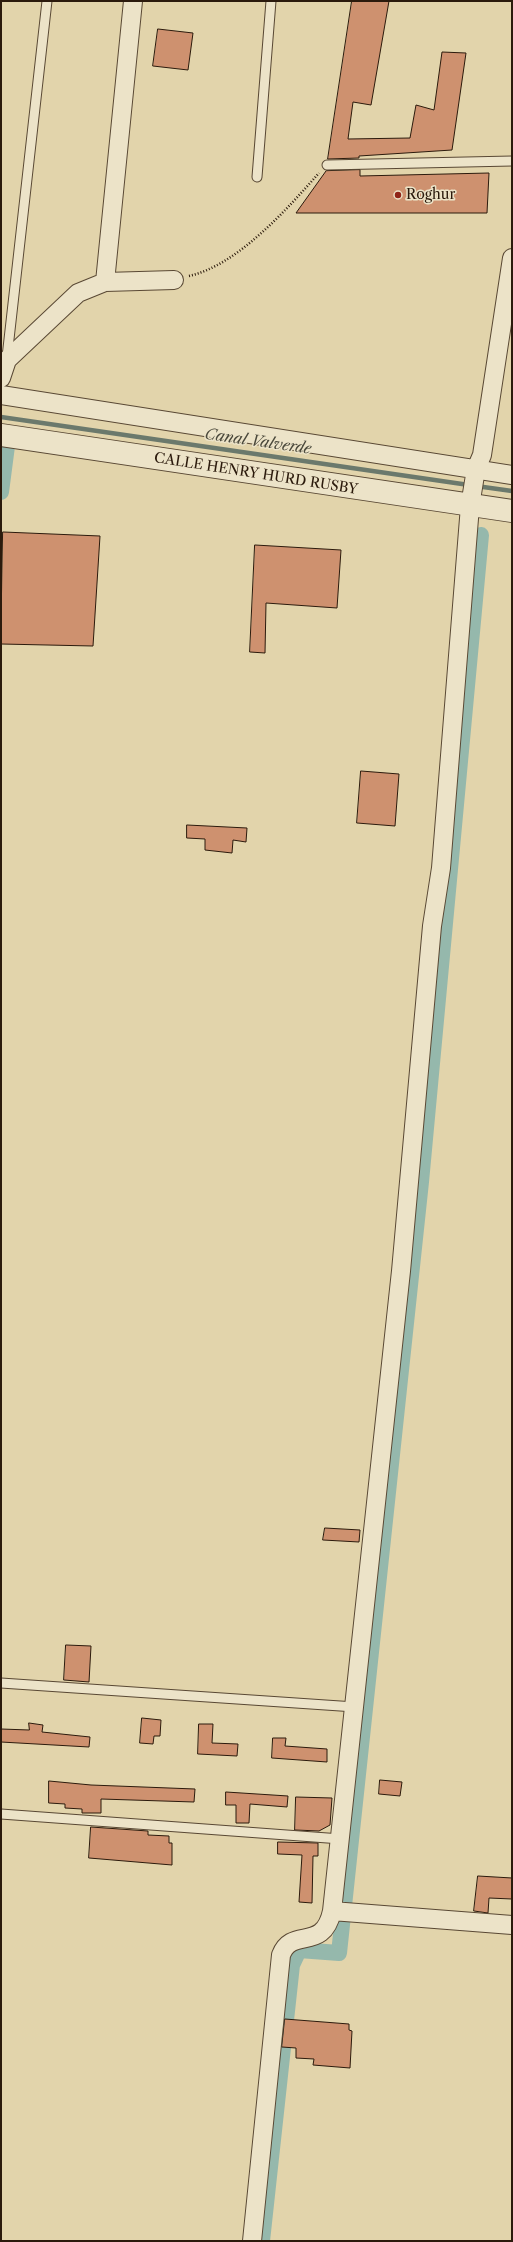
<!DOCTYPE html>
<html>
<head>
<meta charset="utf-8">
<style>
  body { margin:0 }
  #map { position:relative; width:513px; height:2242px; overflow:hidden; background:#e2d4ab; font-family:"Libre Caslon Text",serif }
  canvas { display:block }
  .frame { position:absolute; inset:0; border:2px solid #2b1a0c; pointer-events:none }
</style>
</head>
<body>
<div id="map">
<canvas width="513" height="2242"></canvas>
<div class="frame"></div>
</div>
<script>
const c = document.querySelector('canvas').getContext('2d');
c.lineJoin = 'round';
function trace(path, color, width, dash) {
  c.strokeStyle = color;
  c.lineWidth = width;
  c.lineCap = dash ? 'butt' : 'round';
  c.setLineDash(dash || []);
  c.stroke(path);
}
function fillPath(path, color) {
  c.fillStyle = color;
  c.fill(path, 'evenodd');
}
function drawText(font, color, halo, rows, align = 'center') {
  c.font = font + ' "Libre Caslon Text",serif';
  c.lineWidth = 3;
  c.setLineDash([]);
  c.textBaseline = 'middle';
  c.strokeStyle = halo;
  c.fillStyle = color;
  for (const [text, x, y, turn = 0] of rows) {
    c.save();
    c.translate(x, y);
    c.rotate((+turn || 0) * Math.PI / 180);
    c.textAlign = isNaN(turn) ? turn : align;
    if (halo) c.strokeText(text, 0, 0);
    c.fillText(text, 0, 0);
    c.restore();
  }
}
trace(new Path2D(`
  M1,417L469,485
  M476,486L512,491`), '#6b796c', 4.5);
trace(new Path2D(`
  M1,492L7,446
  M262,2241L292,1965L299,1950L339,1953L421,1182L481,535`), '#95b8ac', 16);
const building = new Path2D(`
  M352,1H389L371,105L353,102L348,139L410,138L416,105L434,110L442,52L466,53L452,150L359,156V158L328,159Z
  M158,29L193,33L188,70L153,66Z
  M360,170V176L489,173L487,213H296L326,171Z
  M3,532L100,536L93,646L1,644Z
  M255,545L341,550L337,608L266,603L265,653L250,652Z
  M361,771L399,774L395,826L357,823Z
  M187,825L247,828L246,842L233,840L232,853L205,850V839L187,838Z
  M325,1528L360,1530L359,1542L323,1540Z
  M66,1645L91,1646L89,1682L64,1680Z
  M142,1718L161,1720L160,1736H154L153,1744L140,1743Z
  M29,1723L43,1725L42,1732L90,1737L89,1747L1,1742V1729L29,1730Z
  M199,1724H213L212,1743L238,1744L237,1756L198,1754Z
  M273,1738H286L285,1746L327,1749V1762L272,1758Z
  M380,1780L402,1782L400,1796L379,1794Z
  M49,1781L91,1785L195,1789L194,1802L101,1799V1813H82V1809L65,1808V1804L49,1803Z
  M226,1792L288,1796L287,1807L250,1804L249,1823H236V1805H226Z
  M296,1797L332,1798L330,1825L319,1831L295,1830Z
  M91,1827L148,1831V1835L169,1836V1843H172V1865L89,1858Z
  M278,1842L318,1843V1856H313L312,1903L299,1902L302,1855L278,1854Z
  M478,1876L512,1878V1899L489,1898L488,1913L474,1911Z
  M285,2019L349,2024V2030L352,2031L350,2068L313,2065L314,2059L296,2058V2048L282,2047Z`);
fillPath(building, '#ce916f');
trace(building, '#2b1a0c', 1);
const service = new Path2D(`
  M327,165L512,161
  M257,177L271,1
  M7,357L47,1
  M1,1683L355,1707
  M1,1814L341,1839`);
const minor = new Path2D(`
  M105,282L133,1
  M1,378L7,360L78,293L105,282L174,280
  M1,395L512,475
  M332,1911L512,1925
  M252,2241L281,1955C292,1926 323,1953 332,1911L401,1271L432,926L441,868L470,506L476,469L482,455L512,258`);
const tertiary = new Path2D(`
  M1,435L512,511`);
trace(service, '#594834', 11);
trace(minor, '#594834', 20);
trace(tertiary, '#594834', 24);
trace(new Path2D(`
  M189,276C238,265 287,209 319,173`), '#2b1a0c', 2.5, [1, 2]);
trace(service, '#ece3c8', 9);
trace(minor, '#ece3c8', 18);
trace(tertiary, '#ece3c8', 22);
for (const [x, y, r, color] of [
  [398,195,4,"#8f2418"]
]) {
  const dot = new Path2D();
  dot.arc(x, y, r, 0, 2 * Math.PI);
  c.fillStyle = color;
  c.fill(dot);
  trace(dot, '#ece3c8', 1.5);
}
drawText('14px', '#2b1a0c', '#ece3c8', [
  ["Roghur",406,195]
], 'left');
drawText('14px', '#2b1a0c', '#ece3c8', [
  ["CALLE HENRY HURD RUSBY",256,474,9]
]);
drawText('italic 15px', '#4b493c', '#ece3c8', [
  ["Canal Valverde",258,442,8]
]);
</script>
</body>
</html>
